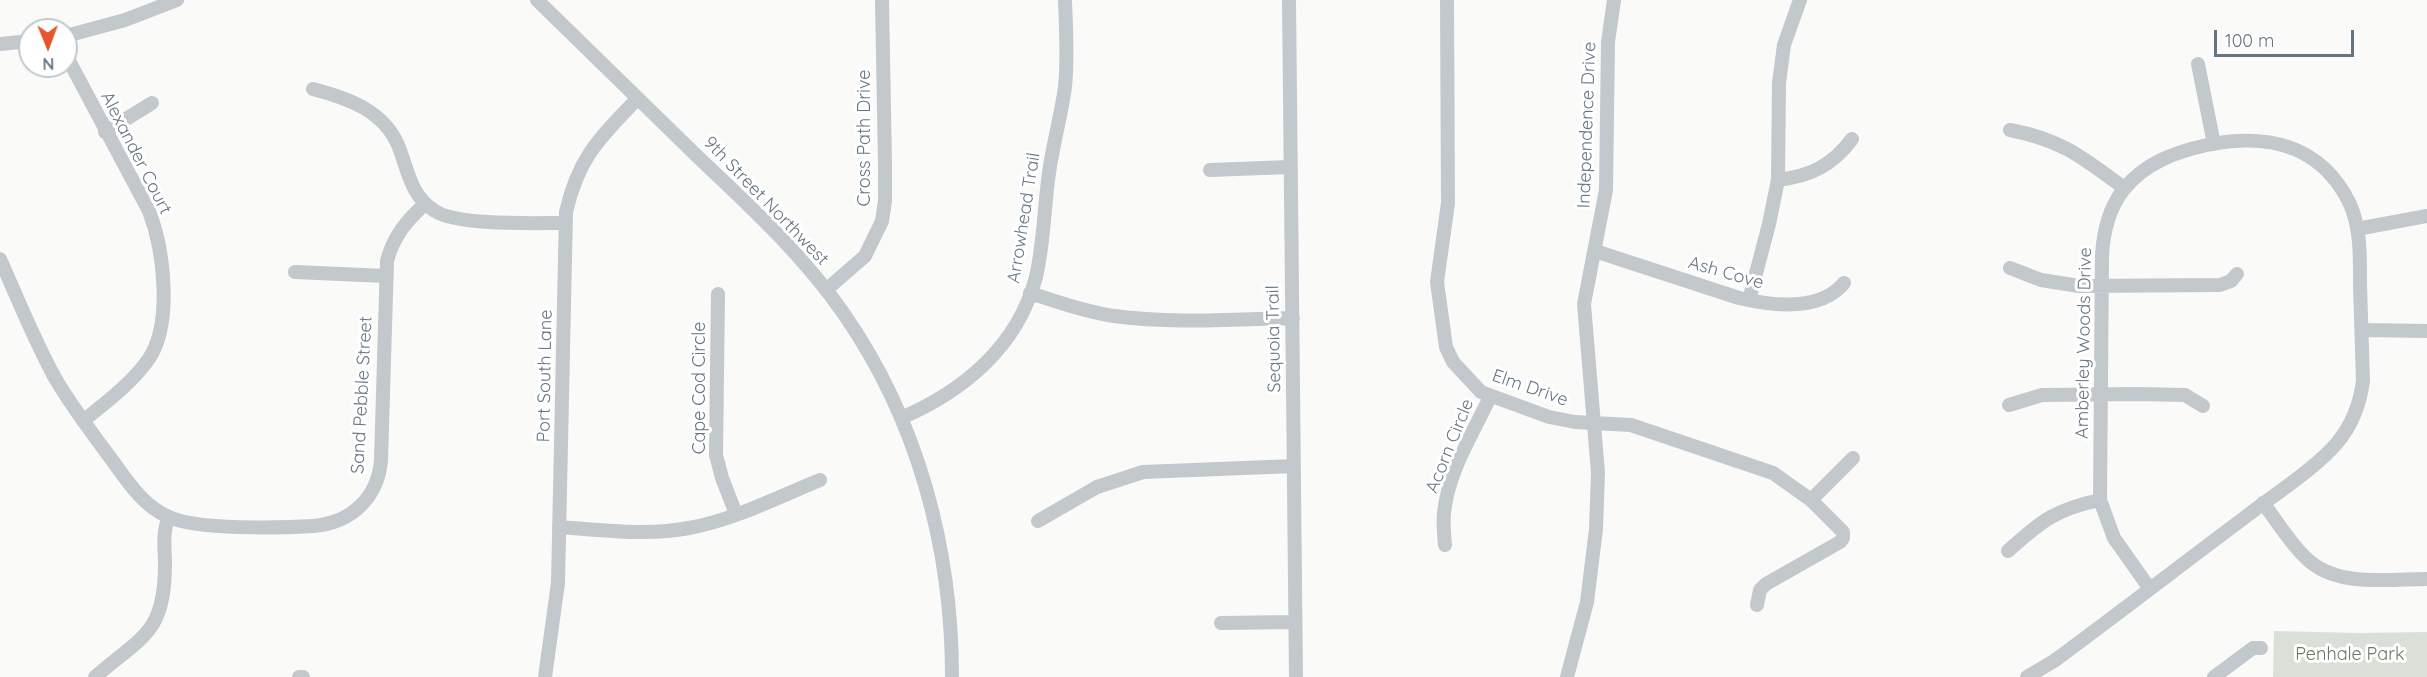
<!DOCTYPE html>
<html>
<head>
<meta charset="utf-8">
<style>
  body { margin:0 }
  #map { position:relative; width:2427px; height:677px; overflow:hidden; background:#fafaf8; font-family:Quicksand,sans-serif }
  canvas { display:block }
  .north { position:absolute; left:18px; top:18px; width:60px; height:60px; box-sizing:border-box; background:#fff; border:2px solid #c1c8cd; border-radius:50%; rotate:179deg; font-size:16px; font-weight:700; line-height:24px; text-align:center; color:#657683 }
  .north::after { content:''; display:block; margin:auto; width:21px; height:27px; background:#e4572e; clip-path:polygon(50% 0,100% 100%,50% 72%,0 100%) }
  .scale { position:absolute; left:2214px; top:30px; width:140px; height:27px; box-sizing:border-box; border:3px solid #657683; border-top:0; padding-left:8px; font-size:18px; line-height:21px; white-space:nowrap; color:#657683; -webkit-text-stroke:4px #fff; paint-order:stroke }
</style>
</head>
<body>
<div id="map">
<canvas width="2427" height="677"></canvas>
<div class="north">N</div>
<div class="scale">100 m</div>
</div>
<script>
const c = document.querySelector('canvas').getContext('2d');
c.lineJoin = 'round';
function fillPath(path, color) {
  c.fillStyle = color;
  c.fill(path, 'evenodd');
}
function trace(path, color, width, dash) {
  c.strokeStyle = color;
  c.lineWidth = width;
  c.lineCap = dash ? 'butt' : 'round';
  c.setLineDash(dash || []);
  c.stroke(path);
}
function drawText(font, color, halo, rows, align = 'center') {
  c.font = font + ' Quicksand,sans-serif';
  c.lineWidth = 6;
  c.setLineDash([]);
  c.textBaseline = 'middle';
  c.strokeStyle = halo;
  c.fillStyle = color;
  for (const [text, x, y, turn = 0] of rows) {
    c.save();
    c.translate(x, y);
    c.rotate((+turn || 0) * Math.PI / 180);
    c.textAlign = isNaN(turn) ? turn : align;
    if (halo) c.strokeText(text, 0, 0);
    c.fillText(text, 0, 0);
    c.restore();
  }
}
fillPath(new Path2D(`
  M2274,631L2360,633L2427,632V677H2273Z`), '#dadfd7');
trace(new Path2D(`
  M537,0C591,53 645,106 699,158C751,207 803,255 844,314C918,421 952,548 952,677
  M1289,0L1296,677
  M1447,0L1448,203L1437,282L1446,347L1453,362L1481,392L1549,417L1575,422L1631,425L1773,473L1811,500L1843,532V538L1840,542L1766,584L1760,590L1757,605
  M66,36L125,20L177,0
  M0,44L30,41
  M66,55L149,211C164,250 173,325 148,360C131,384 105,403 83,421
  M2198,64L2214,144
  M313,89C347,98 383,110 398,145C408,169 410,196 435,211C458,226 536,223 566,223
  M2010,130C2063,140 2083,158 2124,188
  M105,132L152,103
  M1210,170L1290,167
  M1778,180C1810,176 1832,166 1852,139
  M2357,229L2427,216
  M1595,251L1739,298C1773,306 1820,312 1844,283
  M0,259C18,299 34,340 55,378C72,407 92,433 112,460C128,482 143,506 169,517C196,530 281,528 313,526C351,523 378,498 381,460L387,261C393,237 407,220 425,204
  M2010,268L2041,280L2079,286L2220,285L2231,281L2237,274
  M295,272L386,276
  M826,290L865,256L882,221L885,201V164L882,0
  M1030,293C1058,302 1086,312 1114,316C1173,324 1234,319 1293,318
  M718,294L716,455L722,478L736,514
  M1749,300L1769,224L1778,180L1779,83L1784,45L1800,0
  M2362,330L2427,331
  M2009,405L2042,395L2137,394L2185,395L2203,406
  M901,418C964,391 1018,346 1036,277C1044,243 1044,207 1049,173C1053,144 1061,116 1065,87C1068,58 1066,29 1065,0
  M1811,500L1853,458
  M2263,503C2277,521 2290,543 2306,558C2336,588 2389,579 2427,579
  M1038,521L1097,487L1143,472L1294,466
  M559,527C602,530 647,536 689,528C734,520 778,497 820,480
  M1445,545C1444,535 1443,524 1444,513C1448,472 1473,433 1490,397
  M2008,551C2041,521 2056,509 2100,500
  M1221,623L1295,622
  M95,677C142,636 165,634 165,564C165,549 162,531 169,518
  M299,677H303
  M545,677L558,583L566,212C579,156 600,138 638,98
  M1567,677L1587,602L1596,529L1598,473L1584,304L1606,190L1608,42L1614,0
  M2027,677L2054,661C2118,614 2181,565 2244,518C2271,497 2316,468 2337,443C2352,425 2360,404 2363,381C2362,349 2361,317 2360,285C2360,258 2361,229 2350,204C2321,144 2266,133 2207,145C2175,152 2145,163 2124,189C2109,208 2103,233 2102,257L2100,500L2114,538L2150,589
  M2214,677L2253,648H2261`), '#c3c8cc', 14);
drawText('18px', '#657683', '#fff', [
  ["Independence Drive",1587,125,-88],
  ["Cross Path Drive",865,138,-90],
  ["Alexander Court",136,153,63],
  ["9th Street Northwest",766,201,46],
  ["Arrowhead Trail",1024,218,-81],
  ["Ash Cove",1726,273,16],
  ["Sequoia Trail",1274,339,-91],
  ["Amberley Woods Drive",2084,343,-89],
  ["Port South Lane",545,376,-89],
  ["Cape Cod Circle",700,388,-90],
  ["Elm Drive",1530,388,19],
  ["Sand Pebble Street",362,395,-87],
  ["Acorn Circle",1450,446,-68]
]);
drawText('18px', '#687a64', '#fff', [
  ["Penhale Park",2350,655]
]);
</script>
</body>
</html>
